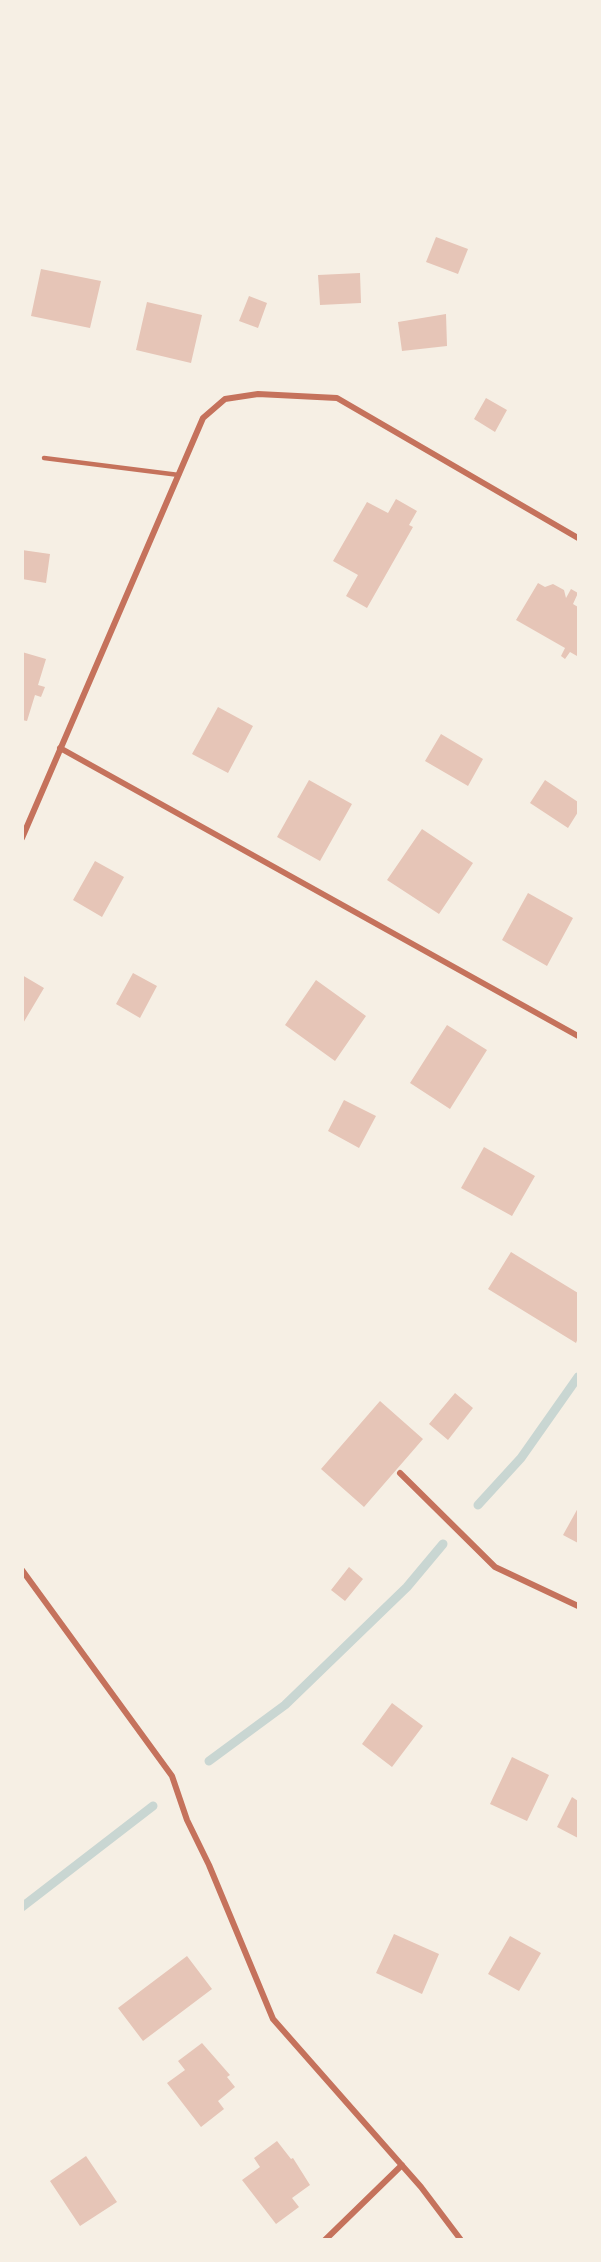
<!DOCTYPE html>
<html>
<head>
<meta charset="utf-8">
<style>
  body { margin:0 }
  #map { position:relative; width:601px; height:2262px; overflow:hidden; background:#f6efe4; font-family:"Noto Serif",serif }
  canvas { display:block }
  .frame { position:absolute; inset:0; border:24px solid #f6efe4; pointer-events:none }
</style>
</head>
<body>
<div id="map">
<canvas width="601" height="2262"></canvas>
<div class="frame"></div>
</div>
<script>
const c = document.querySelector('canvas').getContext('2d');
c.lineJoin = 'round';
function trace(path, color, width, dash) {
  c.strokeStyle = color;
  c.lineWidth = width;
  c.lineCap = dash ? 'butt' : 'round';
  c.setLineDash(dash || []);
  c.stroke(path);
}
function fillPath(path, color) {
  c.fillStyle = color;
  c.fill(path, 'evenodd');
}
trace(new Path2D(`
  M478,1505L521,1458L578,1377
  M209,1761L285,1705L407,1587L443,1544
  M22,1907L153,1806`), '#c9d6d2', 9);
fillPath(new Path2D(`
  M436,237L468,249L458,274L426,262Z
  M41,269L101,281L90,328L31,316Z
  M360,273L361,303L320,305L318,275Z
  M249,296L267,303L258,328L239,321Z
  M147,302L202,315L191,363L136,350Z
  M446,314L447,346L402,351L398,322Z
  M486,398L507,410L495,432L474,419Z
  M396,499L417,511L409,525L413,527L367,608L346,596L358,575L333,561L367,502L388,513Z
  M22,550L50,554L46,583L22,579Z
  M538,583L545,587L553,584L564,590L566,598L571,589L578,593L573,604L578,607L577,656L570,652L565,659L561,656L565,648L516,620Z
  M22,652L46,659L38,685L45,687L41,697L35,695L27,721L22,720Z
  M218,707L253,726L228,773L192,754Z
  M441,734L483,759L468,786L425,761Z
  M309,780L352,804L320,861L277,837Z
  M545,780L578,802V812L568,828L530,803Z
  M422,829L473,863L439,914L387,880Z
  M95,861L124,877L102,917L73,900Z
  M528,893L573,918L547,966L502,940Z
  M133,973L157,986L140,1018L116,1004Z
  M22,975L44,988L22,1025Z
  M316,980L366,1016L335,1061L285,1025Z
  M447,1025L487,1050L450,1109L410,1083Z
  M344,1100L376,1116L359,1148L328,1131Z
  M484,1147L535,1176L512,1216L461,1188Z
  M511,1252L578,1293V1338L576,1343L488,1289Z
  M455,1393L473,1408L448,1440L429,1424Z
  M380,1401L423,1439L364,1507L321,1469Z
  M578,1508V1543L563,1535Z
  M349,1567L363,1579L345,1601L331,1590Z
  M392,1703L423,1726L392,1767L362,1744Z
  M512,1757L549,1775L527,1821L490,1804Z
  M572,1797L578,1801V1838L557,1827Z
  M394,1934L439,1954L422,1994L376,1973Z
  M510,1936L541,1953L519,1991L488,1974Z
  M187,1956L212,1989L143,2041L118,2008Z
  M202,2043L230,2075L227,2077L235,2087L218,2101L224,2109L201,2127L167,2083L185,2070L178,2061Z
  M277,2141L291,2159L293,2158L310,2185L292,2198L299,2207L276,2224L242,2180L260,2167L254,2158Z
  M86,2156L117,2202L80,2226L50,2181Z`), '#e6c5b7');
trace(new Path2D(`
  M44,458L179,475`), '#c5725c', 4.5);
trace(new Path2D(`
  M60,748L578,1036
  M22,838L203,418L225,399L258,394L337,398L578,538
  M400,1473L495,1567L578,1606
  M22,1570L172,1776L187,1820L209,1865L273,2019L421,2187L461,2240
  M325,2240L402,2165`), '#c5725c', 6);
</script>
</body>
</html>
